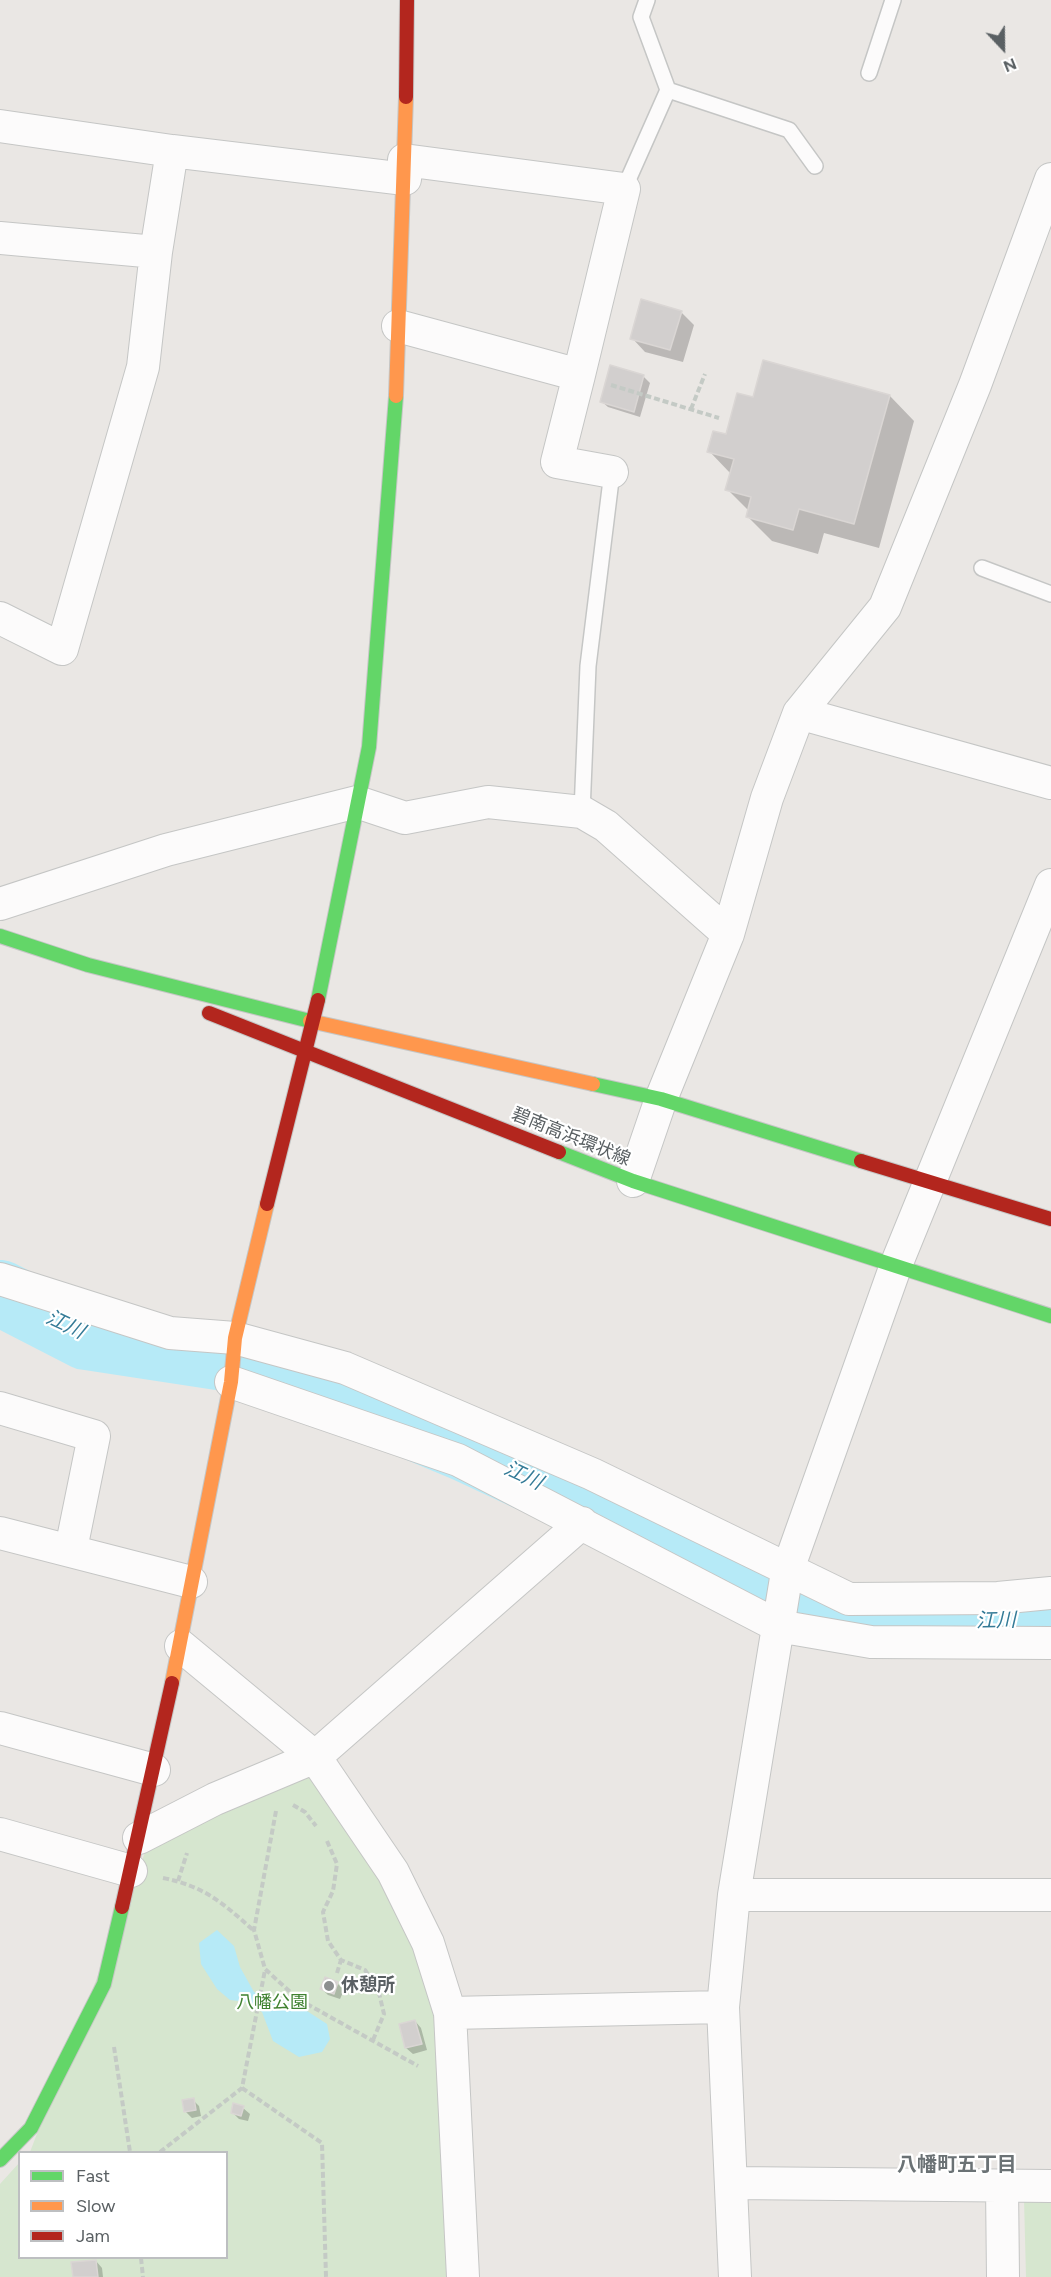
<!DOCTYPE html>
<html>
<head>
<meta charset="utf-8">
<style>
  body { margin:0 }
  #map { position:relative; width:1051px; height:2277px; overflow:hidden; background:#eae7e4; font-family:Figtree,sans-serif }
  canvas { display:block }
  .legend { position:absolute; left:18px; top:2151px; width:210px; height:108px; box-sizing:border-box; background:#fff; border:2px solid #bdbfc1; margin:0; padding:8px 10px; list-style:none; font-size:18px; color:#5a6063 }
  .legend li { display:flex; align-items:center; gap:12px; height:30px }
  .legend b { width:30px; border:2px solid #bdbfc1 }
  .north { position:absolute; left:973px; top:18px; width:60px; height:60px; -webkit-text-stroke:4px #fff; paint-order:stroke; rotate:158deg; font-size:16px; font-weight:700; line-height:24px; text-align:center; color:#5a6063 }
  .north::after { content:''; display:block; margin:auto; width:21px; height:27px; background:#5a6063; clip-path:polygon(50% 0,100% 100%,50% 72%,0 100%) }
</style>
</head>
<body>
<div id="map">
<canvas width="1051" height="2277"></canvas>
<ul class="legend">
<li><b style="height:8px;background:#63d668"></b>Fast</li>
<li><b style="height:8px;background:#ff974d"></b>Slow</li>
<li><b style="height:8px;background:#b3261e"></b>Jam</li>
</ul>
<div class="north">N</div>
</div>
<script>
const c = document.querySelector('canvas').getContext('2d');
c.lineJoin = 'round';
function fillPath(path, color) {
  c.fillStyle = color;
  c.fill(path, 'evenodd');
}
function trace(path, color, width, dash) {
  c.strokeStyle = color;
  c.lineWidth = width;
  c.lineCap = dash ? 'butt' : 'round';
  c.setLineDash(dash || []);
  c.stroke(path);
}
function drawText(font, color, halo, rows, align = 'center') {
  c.font = font + ' Figtree,"Noto Sans JP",sans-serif';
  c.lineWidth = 4.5;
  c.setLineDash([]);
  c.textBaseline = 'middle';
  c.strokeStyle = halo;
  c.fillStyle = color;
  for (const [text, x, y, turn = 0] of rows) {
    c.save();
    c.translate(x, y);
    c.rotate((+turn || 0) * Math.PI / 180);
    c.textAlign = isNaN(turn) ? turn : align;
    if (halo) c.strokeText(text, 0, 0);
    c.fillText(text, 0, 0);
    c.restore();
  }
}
fillPath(new Path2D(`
  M311,1773L383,1877L441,2013L453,2277H0V2184L19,2163L20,2258H226V2152H30L149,1842Z
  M1024,2199H1051V2277H1026Z`), '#d6e6cf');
fillPath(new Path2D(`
  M217,1930L234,1946L240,1967L254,1992L269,2001L290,2000L327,2024L330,2039L322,2052L299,2057L273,2041L262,2012L247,2002L230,2000L217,1989L201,1964L199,1943Z`), '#b6eaf7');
fillPath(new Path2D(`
  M681,312L694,325L683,362L645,352L632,338Z
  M764,362L890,396L914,421L879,548L824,533L818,554L772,541L747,516L749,511L727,489L731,474L709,451L727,436L754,399Z
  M643,376L650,383L640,417L608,407L601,401Z
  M326,1979L338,1984L344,1990L340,1999L328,1995L322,1989Z
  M415,2021L421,2028L427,2050L413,2054L406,2048Z
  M193,2100L199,2106L201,2116L192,2118L185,2111Z
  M243,2108L250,2114L248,2121L239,2119L232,2112Z
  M96,2261L102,2268L103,2277H74Z`), '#0003');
trace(new Path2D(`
  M0,1293L86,1337L263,1364L466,1449L798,1604L862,1623L1051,1620`), '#b6eaf7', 66);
const building = new Path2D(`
  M641,299L682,311L670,350L630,339Z
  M763,360L890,395L854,524L799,509L793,530L746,517L751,497L725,490L734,459L707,452L713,431L726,434L737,393L753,397Z
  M610,365L644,375L634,412L600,402Z
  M325,1977L338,1982L334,1994L320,1989Z
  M415,2020L422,2044L405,2048L399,2024Z
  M194,2098L196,2110L184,2112L182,2100Z
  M233,2103L244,2106L241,2116L231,2113Z
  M96,2260L98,2277H73L71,2262Z`);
fillPath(building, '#d2cfce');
trace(building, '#dad6d4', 1.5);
const lane = new Path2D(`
  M869,73L893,0
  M668,90L789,130L815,166
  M624,189L668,90L641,17L647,0
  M982,568L1051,594
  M582,812L588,666L612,472`);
const street = new Path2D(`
  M0,126L172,151L405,179
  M404,160L624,189L579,375
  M0,238L156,252
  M398,326L579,375L557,462L612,472
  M0,618L62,649L143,367L156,252L172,151
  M799,713L1051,783
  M0,904L166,850L357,802L405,818L488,802L582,812L606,826L728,934
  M633,1181L661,1099L728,934L767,798L799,713L885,607L975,385L1051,179
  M0,1279L170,1333L235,1338L345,1368L592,1474L849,1599L998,1598L1051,1593
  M231,1382L458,1460L778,1626L871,1642L1051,1643
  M0,1408L94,1436L71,1549
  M0,1533L191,1582
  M181,1646L315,1757L393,1872L428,1943L450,2013L463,2277
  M0,1728L154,1770
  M0,1834L131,1871
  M139,1838L215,1799L315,1757L582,1523
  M734,1895H1051
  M450,2013L723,2007
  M733,2183L1051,2186
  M1002,2186L1003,2277
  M735,2277L723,2007L734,1895L787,1572L896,1265L1051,885`);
const fast = new Path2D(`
  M0,936L88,965L310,1021
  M318,1000L369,747L396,396
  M593,1084L661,1099L861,1161
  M559,1152L633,1181L1051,1316
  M0,2160L31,2128L104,1984L122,1907`);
const slow = new Path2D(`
  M396,396L406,97
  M310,1021L593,1084
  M172,1683L231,1382L235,1338L267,1204`);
const jam = new Path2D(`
  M406,97L407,0
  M209,1013L559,1152
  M861,1161L1051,1219
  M267,1204L318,1000
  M122,1907L172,1683`);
trace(lane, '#c5c6c5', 18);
trace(street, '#c5c6c5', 34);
trace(fast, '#c5c6c5', 16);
trace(slow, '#c5c6c5', 16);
trace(jam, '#c5c6c5', 16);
trace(new Path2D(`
  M611,385L719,418
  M691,409L705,374
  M293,1805L305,1812L316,1826
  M276,1811L254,1930L265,1969L298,1999L418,2066
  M327,1841L337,1864L333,1891L323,1912L328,1941L341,1960L365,1970L378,1989L384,2014L373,2040
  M163,1878C204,1886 223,1903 253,1930
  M178,1881L187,1853
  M337,1973L341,1960
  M114,2047L130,2152
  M242,2088L322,2143L326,2277
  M160,2152L242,2088L265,1970
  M141,2258L143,2277`), '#c4cac5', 4, [6, 3]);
trace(lane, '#fcfbfb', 15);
trace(street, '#fcfbfb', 32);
trace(fast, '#63d668', 14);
trace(slow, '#ff974d', 14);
trace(jam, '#b3261e', 14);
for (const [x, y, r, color] of [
  [329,1986,6,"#8c8f90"]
]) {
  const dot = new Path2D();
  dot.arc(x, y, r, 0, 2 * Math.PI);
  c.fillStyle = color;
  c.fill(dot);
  trace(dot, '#fff', 2);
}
drawText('18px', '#5a6063', '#fff', [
  ["碧南高浜環状線",571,1137,22]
]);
drawText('bold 18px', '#5a6063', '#fff', [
  ["休憩所",341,1986]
], 'left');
drawText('18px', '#408232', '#fff', [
  ["八幡公園",272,2003]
]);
drawText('italic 20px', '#347b97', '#fff', [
  ["江川",65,1325,25],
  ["江川",523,1476,25],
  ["江川",996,1621,-1]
]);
drawText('bold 20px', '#6b7275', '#fff', [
  ["八幡町五丁目",957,2165]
]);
</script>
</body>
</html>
